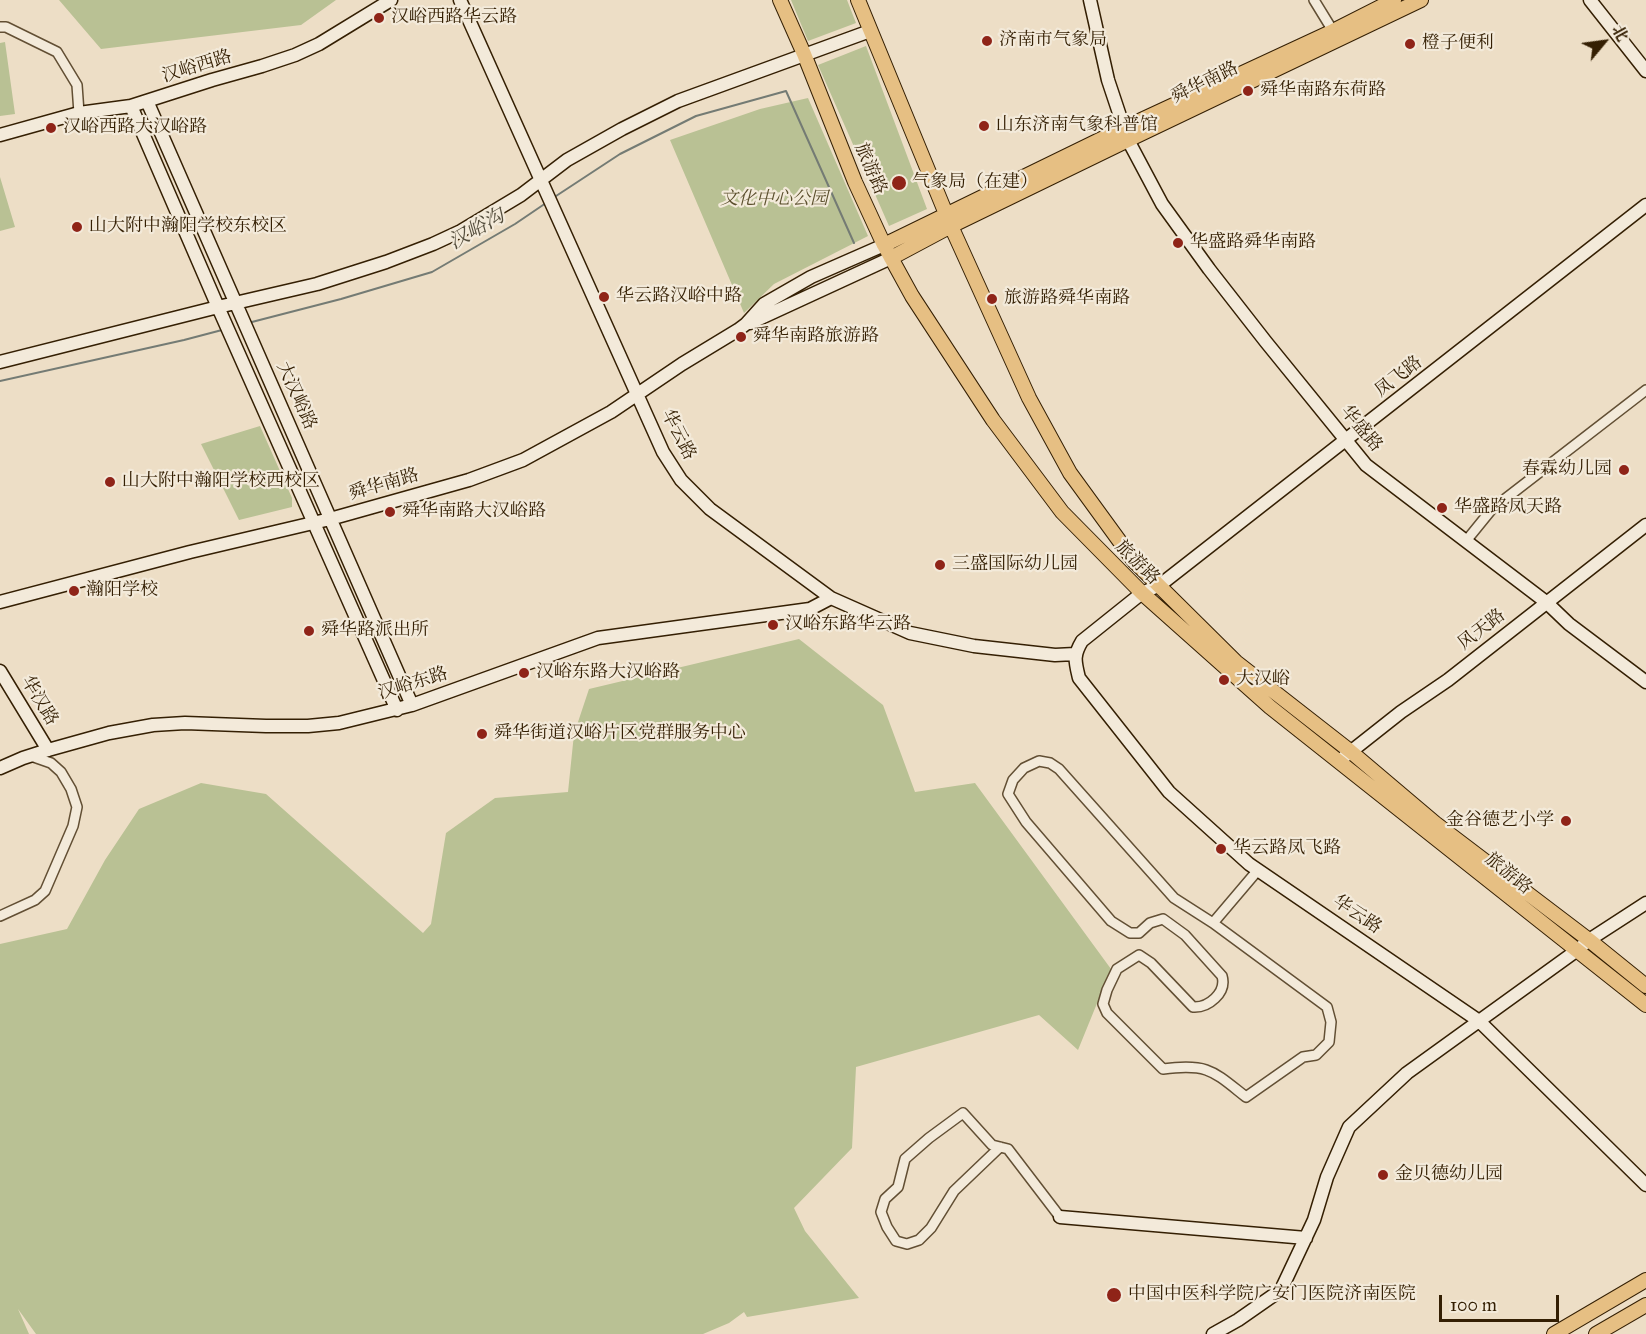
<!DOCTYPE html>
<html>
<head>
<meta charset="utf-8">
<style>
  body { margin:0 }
  #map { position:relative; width:1646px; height:1334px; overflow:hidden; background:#eddec6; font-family:"IM FELL Great Primer","Noto Serif SC",serif }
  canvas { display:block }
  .north { position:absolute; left:1574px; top:12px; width:60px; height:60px; -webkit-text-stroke:4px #f3eada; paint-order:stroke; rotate:61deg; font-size:16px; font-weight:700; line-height:24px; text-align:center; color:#341f03 }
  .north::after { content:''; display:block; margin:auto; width:21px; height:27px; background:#341f03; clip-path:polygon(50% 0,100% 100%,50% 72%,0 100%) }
  .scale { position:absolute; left:1439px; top:1295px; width:120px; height:27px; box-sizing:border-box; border:3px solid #341f03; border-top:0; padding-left:8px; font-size:18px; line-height:21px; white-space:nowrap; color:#341f03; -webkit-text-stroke:4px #f3eada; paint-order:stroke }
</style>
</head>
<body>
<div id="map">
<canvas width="1646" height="1334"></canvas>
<div class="north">北</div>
<div class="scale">100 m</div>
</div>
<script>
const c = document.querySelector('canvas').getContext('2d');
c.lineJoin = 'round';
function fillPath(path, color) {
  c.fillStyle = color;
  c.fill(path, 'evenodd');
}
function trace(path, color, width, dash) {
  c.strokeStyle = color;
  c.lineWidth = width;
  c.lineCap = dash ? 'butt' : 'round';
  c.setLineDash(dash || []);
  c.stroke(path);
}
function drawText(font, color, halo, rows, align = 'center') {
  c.font = font + ' "IM FELL Great Primer","Noto Serif SC",serif';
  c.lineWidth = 4.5;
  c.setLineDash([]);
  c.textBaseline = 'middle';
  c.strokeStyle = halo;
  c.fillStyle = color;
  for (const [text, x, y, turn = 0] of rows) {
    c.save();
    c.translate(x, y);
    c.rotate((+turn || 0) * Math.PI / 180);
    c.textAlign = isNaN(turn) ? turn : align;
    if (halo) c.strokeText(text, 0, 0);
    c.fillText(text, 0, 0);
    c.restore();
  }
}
fillPath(new Path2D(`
  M59,0H336L301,25L101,49Z
  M791,0H847L856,23L808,41Z
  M5,42L15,114L0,116V43Z
  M866,46L927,209L889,226L818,65Z
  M808,98L868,236L774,284L744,313L670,140L760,109Z
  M0,177L15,227L0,231Z
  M260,426L292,498V507L239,520L201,444Z
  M799,639L883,705L915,792L975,783L1111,969L1078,1050L1039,1015L856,1067L852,1148L794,1208L805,1231L859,1298L747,1317L744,1312L729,1323L703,1334H36L18,1309L29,1334H0V944L67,929L105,860L139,809L201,783L266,794L423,933L431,924L446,833L495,798L568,792L574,734L589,689Z`), '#b9c194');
trace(new Path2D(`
  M553,198L620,154L696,116L786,91L854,243
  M248,323L341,299L432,272L515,224L546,203
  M0,381L184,340L222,330`), '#747b74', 2);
const street = new Path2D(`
  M1314,0L1333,31
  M0,27H6L57,52L77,85L79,113
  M1466,541L1492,509L1646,390
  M0,916L35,900L45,891L73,826L77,807L71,789L61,772L51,763L31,756
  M1213,923L1327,1007L1331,1022L1329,1042L1316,1055L1303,1057L1246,1097C1213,1071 1208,1063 1163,1069L1107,1013L1103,1004L1107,990L1117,969L1139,955L1151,963L1193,1007C1208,1008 1227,993 1222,976L1185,935L1163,919L1150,923L1139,933H1130L1111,921L1026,822L1008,794L1013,780L1024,768L1039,761L1050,763L1059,769L1174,898L1213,923L1258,870
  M1000,1147L954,1191L931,1228L919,1240L907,1244L896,1241L887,1227L881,1212L885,1199L898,1187L905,1159L929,1138L963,1113L992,1145L1008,1149L1060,1217`);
const secondary = new Path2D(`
  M460,0L663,452L681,480L710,509L831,598L910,633L974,646L1055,655L1075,654
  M1090,0L1108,80L1128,140L1162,204L1209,269L1266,342L1366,465L1546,602L1569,624L1646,682
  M1590,0L1646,71
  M147,101L412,705
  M131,106L218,307L397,710
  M0,135L79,113L131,106L212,80L262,66L295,55L319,44L391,0
  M1646,205L1160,585L1142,593L1082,641C1073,656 1075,661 1079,678L1169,792L1249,864L1479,1021L1646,1185
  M750,323L891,258
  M0,362L218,307L317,284L386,262L433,244L461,231L521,195L567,160L622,129L678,101L870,31
  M0,602L190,552L330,519L469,480L523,460L611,412L682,364L738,330L746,324L764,304L811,277L884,245
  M0,671L48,750
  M1344,757L1401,712L1448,680L1646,525
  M0,768L23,758L48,750L109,733L153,725L185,723L266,726H308L339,723L412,705L598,638L810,609L831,598
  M1060,1217L1306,1238
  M1213,1334L1238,1320L1281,1290L1314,1220L1327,1177L1349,1127L1407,1073L1576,951L1589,940L1646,903`);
const primary = new Path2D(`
  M780,0L804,54L855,182L884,245L912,296L993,420L1062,512L1142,593L1270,707L1646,1005
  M858,0L951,226L1029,398L1070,473L1134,561L1236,662L1350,751L1435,823L1589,940L1646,986
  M884,245L1124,128L1333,31L1394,0
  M891,258L951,226L1128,140L1421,0
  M1554,1334L1646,1280
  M1596,1334L1646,1305`);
trace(street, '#624f34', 12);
trace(secondary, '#341f03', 15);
trace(primary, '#341f03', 16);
trace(street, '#f3eada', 9);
trace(secondary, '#f3eada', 12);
trace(primary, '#e6bf83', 14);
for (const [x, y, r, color] of [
  [379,18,6,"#8f2418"],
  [987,41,6,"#8f2418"],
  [1410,44,6,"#8f2418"],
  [1248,91,6,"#8f2418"],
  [984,126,6,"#8f2418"],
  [51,128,6,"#8f2418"],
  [899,183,8,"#8f2418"],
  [77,227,6,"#8f2418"],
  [1178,243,6,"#8f2418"],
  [604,297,6,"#8f2418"],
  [992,299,6,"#8f2418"],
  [741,337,6,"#8f2418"],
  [1624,470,6,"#8f2418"],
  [110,482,6,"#8f2418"],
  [1442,508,6,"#8f2418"],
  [390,512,6,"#8f2418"],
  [940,565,6,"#8f2418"],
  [74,591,6,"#8f2418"],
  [773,625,6,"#8f2418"],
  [309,631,6,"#8f2418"],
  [524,673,6,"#8f2418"],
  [1224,680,6,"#8f2418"],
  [482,734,6,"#8f2418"],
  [1566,821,6,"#8f2418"],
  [1221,849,6,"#8f2418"],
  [1383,1175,6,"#8f2418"],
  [1114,1295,8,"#8f2418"]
]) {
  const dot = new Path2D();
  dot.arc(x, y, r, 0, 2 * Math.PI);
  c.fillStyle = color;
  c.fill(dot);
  trace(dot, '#f3eada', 2);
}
drawText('18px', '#341f03', '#f3eada', [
  ["汉峪西路华云路",391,18],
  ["济南市气象局",999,41],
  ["橙子便利",1422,44],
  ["舜华南路东荷路",1260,91],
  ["山东济南气象科普馆",996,126],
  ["汉峪西路大汉峪路",63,128],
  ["气象局（在建）",912,183],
  ["山大附中瀚阳学校东校区",89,227],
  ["华盛路舜华南路",1190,243],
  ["华云路汉峪中路",616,297],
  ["旅游路舜华南路",1004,299],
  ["舜华南路旅游路",753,337],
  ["春霖幼儿园",1612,470,"right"],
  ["山大附中瀚阳学校西校区",122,482],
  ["华盛路凤天路",1454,508],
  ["舜华南路大汉峪路",402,512],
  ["三盛国际幼儿园",952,565],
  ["瀚阳学校",86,591],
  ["汉峪东路华云路",785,625],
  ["舜华路派出所",321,631],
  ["汉峪东路大汉峪路",536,673],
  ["大汉峪",1236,680],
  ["舜华街道汉峪片区党群服务中心",494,734],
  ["金谷德艺小学",1554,821,"right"],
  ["华云路凤飞路",1233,849],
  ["金贝德幼儿园",1395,1175],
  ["中国中医科学院广安门医院济南医院",1128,1295]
], 'left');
drawText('18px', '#341f03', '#f3eada', [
  ["汉峪西路",197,67,-17],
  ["舜华南路",1205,83,-26],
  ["旅游路",870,169,67],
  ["凤飞路",1399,377,-38],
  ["大汉峪路",296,396,66],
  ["华盛路",1361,429,50],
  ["华云路",678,435,63],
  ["舜华南路",384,485,-16],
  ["旅游路",1137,563,45],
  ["风天路",1482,630,-38],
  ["汉峪东路",413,684,-17],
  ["华汉路",39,701,59],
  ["旅游路",1508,874,39],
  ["华云路",1357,915,34]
]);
drawText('italic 18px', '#5c502e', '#f3eada', [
  ["文化中心公园",774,200]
]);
drawText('italic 20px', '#544d3c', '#f3eada', [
  ["汉峪沟",477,230,-30]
]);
</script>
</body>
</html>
